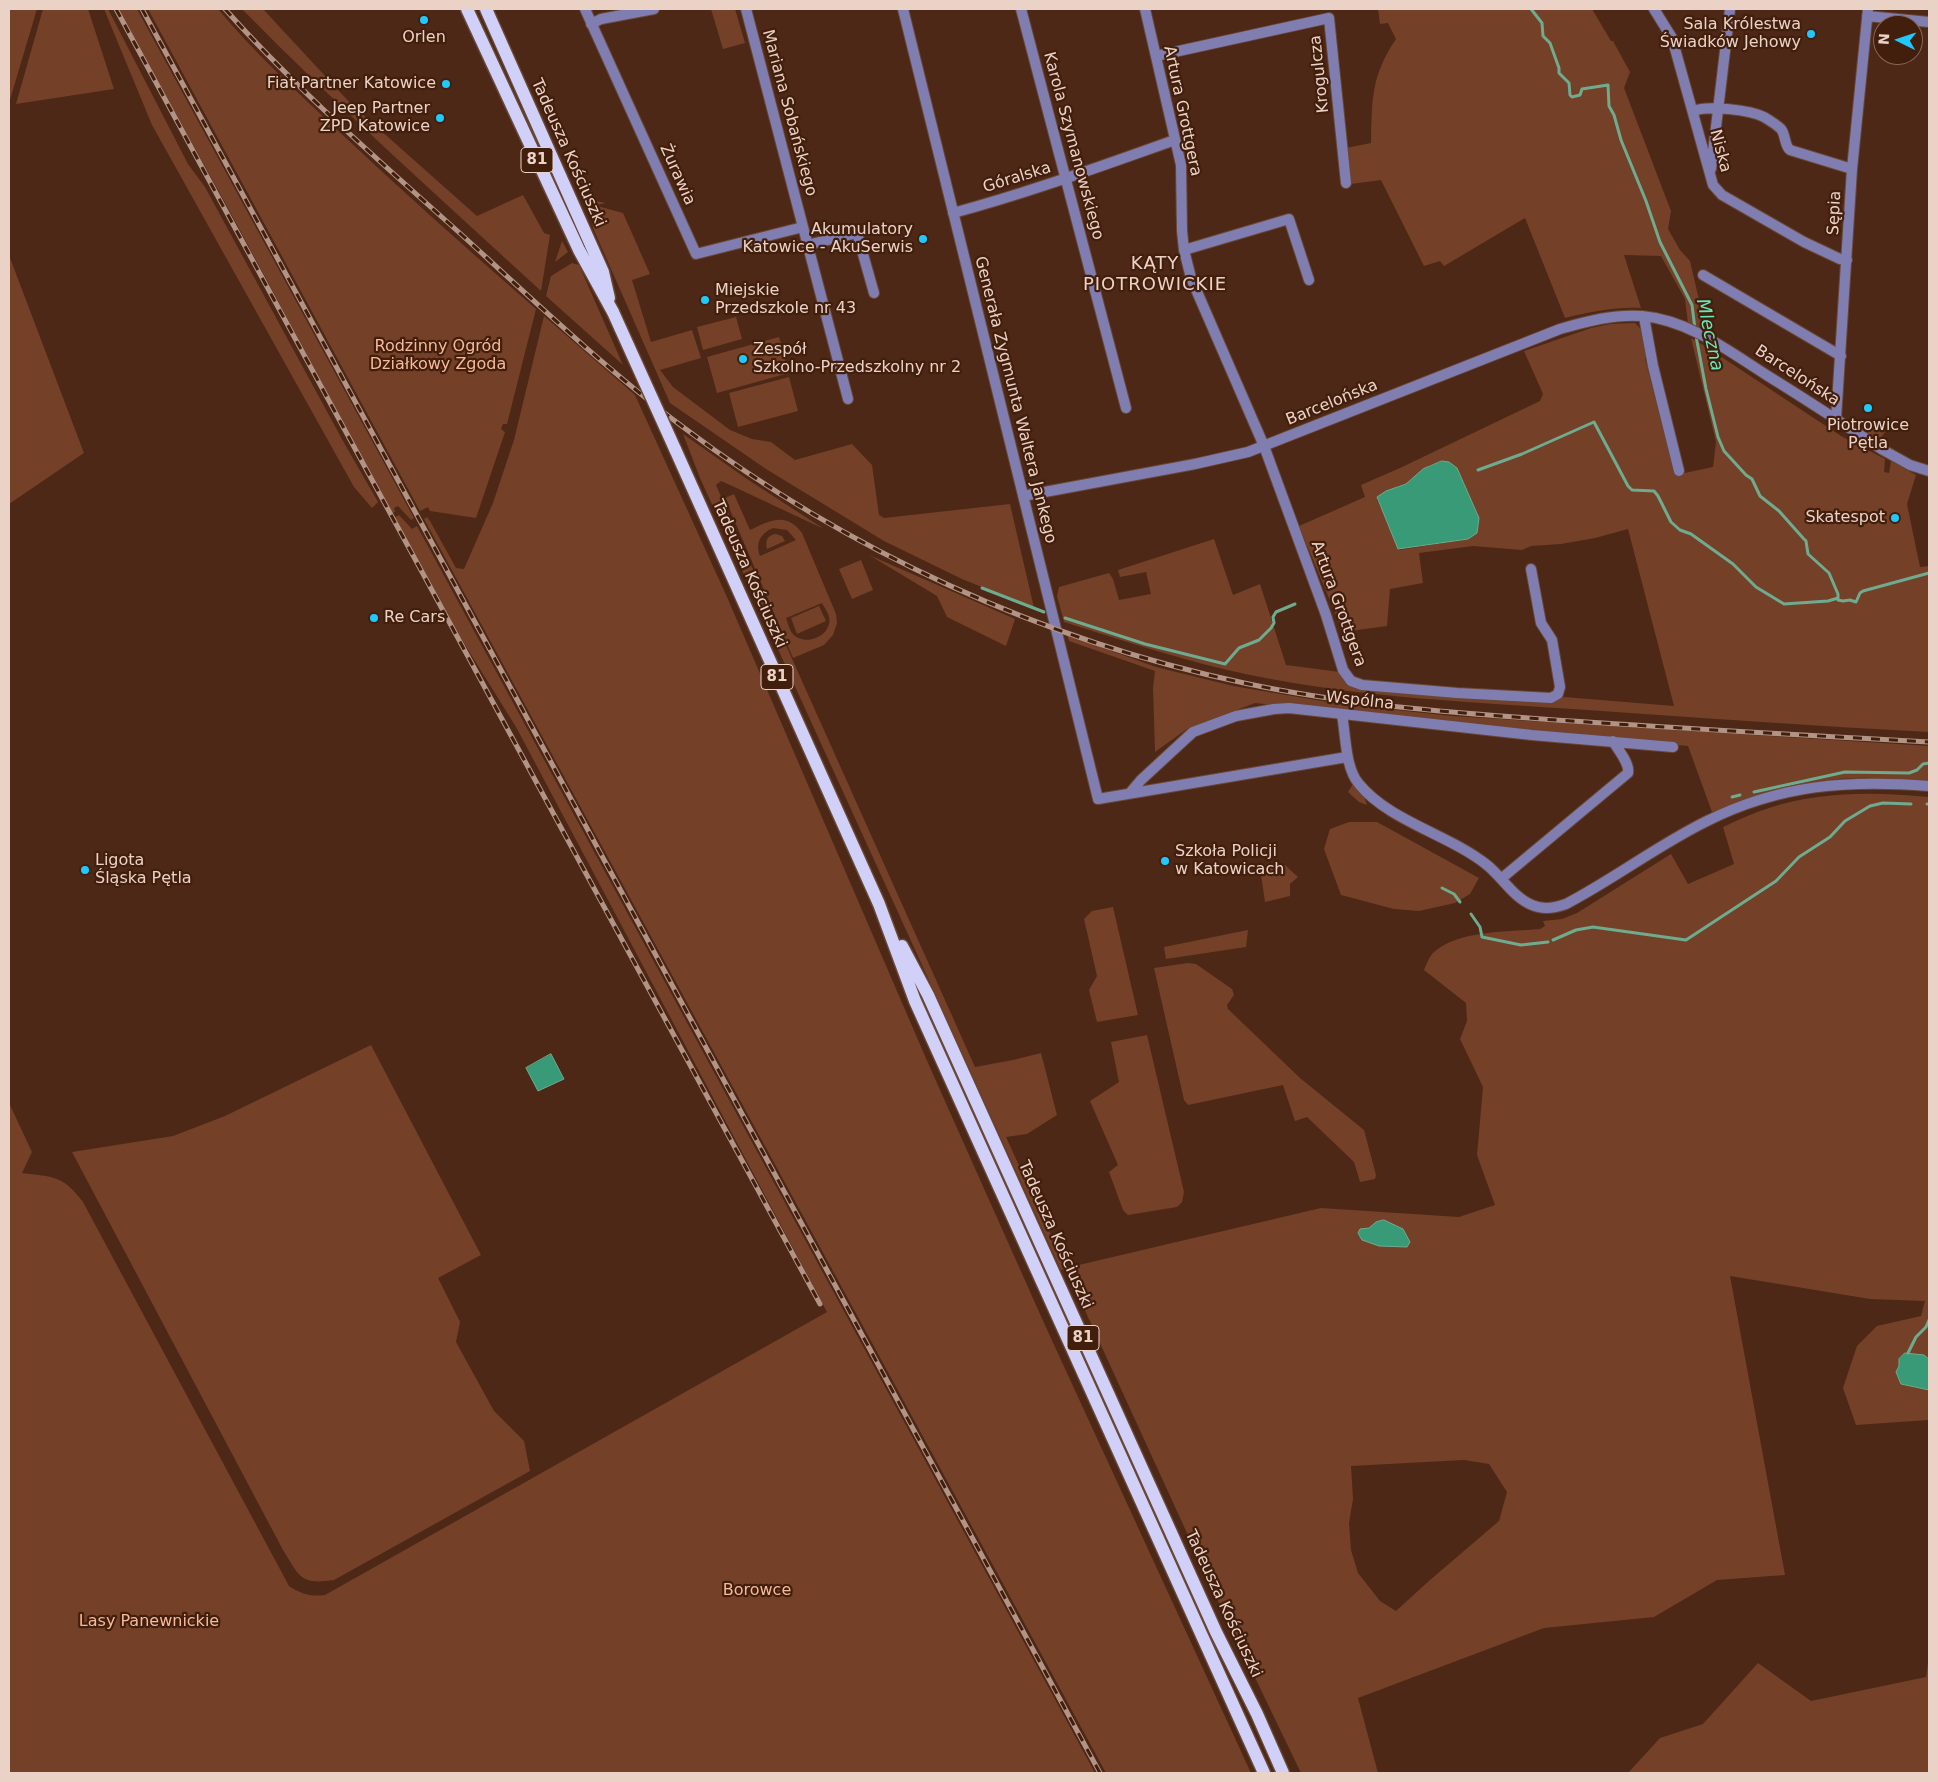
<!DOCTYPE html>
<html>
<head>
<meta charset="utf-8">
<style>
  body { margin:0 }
  #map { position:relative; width:1938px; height:1782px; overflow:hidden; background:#4d2816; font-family:"DejaVu Sans",sans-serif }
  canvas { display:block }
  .frame { position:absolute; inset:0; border:10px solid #ebd2c7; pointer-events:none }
  .north { position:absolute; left:1873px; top:15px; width:50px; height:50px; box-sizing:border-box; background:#421e0c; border:1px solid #866657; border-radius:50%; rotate:274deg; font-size:14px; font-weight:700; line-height:20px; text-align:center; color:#ebd2c7 }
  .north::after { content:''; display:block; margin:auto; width:18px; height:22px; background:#20c9fd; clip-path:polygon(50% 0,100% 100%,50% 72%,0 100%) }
</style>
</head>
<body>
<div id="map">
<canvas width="1938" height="1782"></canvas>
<div class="frame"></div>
<div class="north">N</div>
</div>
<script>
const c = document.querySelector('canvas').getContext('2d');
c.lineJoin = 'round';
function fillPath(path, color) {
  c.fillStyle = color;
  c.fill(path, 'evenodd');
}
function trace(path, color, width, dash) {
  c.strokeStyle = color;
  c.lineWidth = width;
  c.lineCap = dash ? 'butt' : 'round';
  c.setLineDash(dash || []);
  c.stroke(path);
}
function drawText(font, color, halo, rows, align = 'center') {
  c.font = font + ' "DejaVu Sans",sans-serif';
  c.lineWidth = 4.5;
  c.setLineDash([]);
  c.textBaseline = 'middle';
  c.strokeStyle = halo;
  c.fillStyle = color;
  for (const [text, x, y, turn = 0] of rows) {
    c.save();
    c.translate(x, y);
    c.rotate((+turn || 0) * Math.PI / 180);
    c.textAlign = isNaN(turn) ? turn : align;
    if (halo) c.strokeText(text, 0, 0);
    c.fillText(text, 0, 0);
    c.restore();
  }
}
fillPath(new Path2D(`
  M9,9H37L9,103Z
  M43,9H88L114,89L16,104Z
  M104,9H108L188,164L205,187L343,441L378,502L372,508L354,487L152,125Z
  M118,9H137L414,518L411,520L398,506L394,508L395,512L392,513L229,210Z
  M148,9H218C252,50 293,88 332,125C399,188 467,249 536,309L507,424H503L501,429L505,432L476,518L430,511L428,507L420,511Z
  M242,9H263L352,105L477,216L523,195L544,233L550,235L541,291C440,198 338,107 242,9Z
  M711,9H735L745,43L723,49Z
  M1378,9H1592L1611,41H1613L1630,72L1624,88L1671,211L1668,229L1680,250L1690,261L1706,330L1688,323L1685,299L1661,256L1624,255L1641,308C1614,307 1591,312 1565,318L1525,218L1444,266L1440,261L1424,266L1381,180L1351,184L1346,148L1371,143C1372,99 1371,76 1396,39L1388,23L1380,24Z
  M578,162L596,201L606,203L592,206L574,164Z
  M597,206L623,213L650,274L632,280L651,342L692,330L701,358L660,370L673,387L730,430L752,439L771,442L795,460L852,444L872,465L879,515L884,518L1010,504L1034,608L962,579L884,541L766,469L670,403L593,228L591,210Z
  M562,241L568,252L555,262Z
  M9,244L10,258L84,453L9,504Z
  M572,263L579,265L623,365L546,296L551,276Z
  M544,316L635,395L727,597L928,1063L1044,1323L1251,1773H1106L424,519L427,517L430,521L456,568L464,569L493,503L514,440Z
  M736,317L742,339L703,350L697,327Z
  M1635,323C1645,332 1649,346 1645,359L1675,475L1713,467L1716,442L1691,338L1705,346L1841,436L1885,459L1884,472L1889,473L1891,461L1916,475L1907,504L1920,567L1929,566V732C1815,726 1701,718 1587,710C1474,702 1361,698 1250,675C1187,662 1125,641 1064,622L1057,596L1059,587L1109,573L1113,579L1119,600L1151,594L1146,572L1120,577L1118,570L1214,539L1233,595L1260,584L1286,665L1340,672L1346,682L1432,694L1546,703L1564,697L1674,706L1628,529L1595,538L1561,544L1531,546L1522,550L1473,546L1419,553L1423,583L1390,589L1387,626L1343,632L1299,526L1365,497L1361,485L1400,468L1540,401L1543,394L1524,351L1591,328L1610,324ZM1442,461L1449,462L1457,468L1479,518L1468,539L1399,550L1383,511L1377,500L1398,486L1406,484L1430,465Z
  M779,337L789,373L717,393L707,357Z
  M789,377L798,411L738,427L729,393Z
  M1855,419C1865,420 1880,422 1885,432L1880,439H1876L1853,425V420Z
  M683,434L747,479L824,529L730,485L721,481L716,485L789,652L975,1067L1013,1060L1041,1053L1057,1115L1027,1134L1006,1137L1066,1268L1321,1208L1459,1217L1495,1205L1477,1155L1483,1087L1460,1039L1467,1021L1466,1003L1424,970C1426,965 1429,957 1433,953C1457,930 1509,932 1540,929L1545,926L1543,921L1562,919L1577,913L1671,854L1688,884L1734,864L1723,827C1738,820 1753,813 1769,808C1821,791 1876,792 1929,797V1359L1924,1355L1901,1384L1929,1390V1420L1856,1425L1843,1388L1857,1346L1877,1326L1921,1316L1925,1301L1870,1299L1730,1276L1785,1575L1717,1580L1654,1617L1544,1628L1358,1698L1378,1773H1301L1220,1605L1066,1269L1061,1270L700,478ZM1464,1460L1489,1464L1507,1492L1499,1521L1430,1580L1396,1611L1380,1601L1358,1573L1351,1550L1349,1523L1353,1499L1351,1466Z
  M734,494L750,530C769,521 786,511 802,533L836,614L837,623L833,635L824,645L793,658L725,498ZM773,528L787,530L796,540L760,556C755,543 761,533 773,528ZM822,603C824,607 828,612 829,617C833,636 804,648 792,633C789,629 788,623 786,618Z
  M399,515L412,529L417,526L1095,1773H9V1103L32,1152L22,1173C53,1177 63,1175 83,1202L289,1586C301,1594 311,1597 325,1595L827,1312L516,727L457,632L394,518Z
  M776,534L782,536L785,541L767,549C765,541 767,535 776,534Z
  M869,555L1015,619L1006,646L947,617L937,596Z
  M861,560L873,590L852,599L839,569Z
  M819,606L826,621L797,634L791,618Z
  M1067,635L1156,667L1233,686L1340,704L1452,716L1929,746V781C1905,780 1881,777 1857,778C1806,779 1759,795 1712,812L1688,746L1477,727L1255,703L1187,729L1155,752L1153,688L1155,671L1069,641Z
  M1353,784L1364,796L1367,805L1359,802L1348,792Z
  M1349,822H1377L1479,878L1470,894L1455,903L1419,911L1394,909L1341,895L1324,849L1330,829Z
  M1268,863L1285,865L1298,877L1290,884V896L1265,902L1260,868Z
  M1113,907L1138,1015L1097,1022L1089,990L1097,976L1084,919L1092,911Z
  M1248,930L1246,947L1166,959L1164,947Z
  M1188,963L1196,964L1232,989L1234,995L1227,1005L1228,1009L1300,1078L1364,1130L1376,1175L1375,1179L1360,1182L1354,1162L1307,1117L1295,1121L1283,1085L1188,1105L1184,1100L1154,968Z
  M1147,1035L1184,1192L1182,1202L1177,1207L1128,1215L1123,1210L1109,1172L1118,1165L1090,1101L1119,1082L1111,1042Z
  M371,1045L481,1255L438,1278L460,1322L456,1342L494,1411L524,1441L530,1471L334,1580C300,1585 300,1577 283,1550L72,1152L173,1136L225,1116Z
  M1929,1656V1773H1628L1660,1738L1703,1724L1758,1663L1811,1701L1926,1677Z`), '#744027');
const water = new Path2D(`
  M1442,461L1449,462L1457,468L1479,518L1477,533L1468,539L1398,549L1377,497L1386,491L1406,484L1423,469Z
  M551,1054L564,1079L538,1091L526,1068Z
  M1384,1220L1403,1229L1410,1242L1407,1247L1379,1246L1362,1240L1358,1233L1360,1229L1369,1228L1376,1222Z
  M1905,1353L1924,1355L1929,1359V1390L1901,1384L1896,1372L1899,1366V1359Z`);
fillPath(water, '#389a77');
trace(water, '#6eab8f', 1);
trace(new Path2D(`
  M1531,9L1542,23L1543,36L1550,43L1559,68V73L1569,83L1570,95L1572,97L1580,95L1582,89L1608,85L1609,106L1614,115L1621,140L1646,201L1660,242L1692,305L1695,329
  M1696,336L1706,389L1718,437L1724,451L1746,475L1752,479L1760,496L1779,511L1803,538L1806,541L1808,554L1829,573L1838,594V600L1843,601L1850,600L1856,602L1860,593L1863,591L1929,573
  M1478,470L1522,454L1594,422L1628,486L1632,490L1654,491L1658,496L1671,522L1680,530L1691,534L1733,564L1756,587L1784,604L1828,601L1838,598
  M982,588L1044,612
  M1065,618L1145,644L1225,664L1239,648L1259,640L1271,628L1274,623L1273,617L1276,612L1295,604
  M1754,792L1845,772L1909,773L1917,770L1923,764L1929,763
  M1732,797L1740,795
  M1927,804H1929
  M1442,888L1454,894L1460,902
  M1471,914L1480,927L1482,937L1521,945L1548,942
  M1553,940L1576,930L1593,927L1686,940L1776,881L1799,857L1830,837L1845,821L1870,806L1883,803L1911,804
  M1908,1353L1916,1337L1926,1327L1929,1320`), '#6eab8f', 3);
const street = new Path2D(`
  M585,9L696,254L803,227
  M746,9L848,399
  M903,9L1098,799L1347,757
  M1021,9L1126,408
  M1145,9L1181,165L1182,231L1184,250L1191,278L1264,446L1326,615L1343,670L1351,681L1362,685L1457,693L1551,698L1558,694L1560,687L1552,640L1541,623L1531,569
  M1654,9L1672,38L1713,185L1722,195L1804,242L1840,259L1847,260
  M1867,16L1929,22
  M591,24L601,19L654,9
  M1156,56L1329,18L1346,183
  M1694,111C1708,105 1750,110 1764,117C1769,120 1777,125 1781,129C1786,135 1784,145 1790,150L1852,169
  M1711,169L1730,9
  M953,213C1028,193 1101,166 1175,140
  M807,245L857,233L874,293
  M1184,250L1289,219L1309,280
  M1703,275L1841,356
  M1644,317L1653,366L1679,471
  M1836,419L1852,169L1868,9
  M1023,496L1195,464L1248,452L1560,329C1588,321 1614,314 1642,316C1689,320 1730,352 1768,376C1807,400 1845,425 1883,450L1910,465L1929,471
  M1342,715C1346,736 1345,768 1359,784C1389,821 1450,835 1487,865C1502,877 1514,898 1532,905C1543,910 1555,908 1566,904C1614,879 1658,845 1707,821C1781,784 1848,780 1929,786
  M1130,793L1141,780L1193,732L1236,716L1274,709L1289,708L1532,735L1673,747
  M1502,878L1628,773C1630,763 1618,750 1613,741`);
const primary = new Path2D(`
  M467,9L579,250L613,312
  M486,9L603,272L609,298
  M675,449L879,904L915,1001L1264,1773
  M902,946L928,995L1216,1632L1257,1714L1283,1773`);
trace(street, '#694736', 12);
trace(primary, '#694736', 15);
trace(street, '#807eb0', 10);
trace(primary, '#d1d0f9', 12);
const rail = new Path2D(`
  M116,9L820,1304
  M142,9L1100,1773
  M225,9C298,91 382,163 463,236C535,302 606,369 683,427C848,551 1041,640 1244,683C1342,704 1442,712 1542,719C1671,728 1800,735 1929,742`);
trace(rail, '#b29487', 5);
trace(rail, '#421e0c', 3, [9]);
const primaryBridge = new Path2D(`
  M613,312L675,449`);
trace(primaryBridge, '#694736', 15, []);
trace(primaryBridge, '#d1d0f9', 12);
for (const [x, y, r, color] of [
  [424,20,5,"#20c9fd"],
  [1811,34,5,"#20c9fd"],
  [446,84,5,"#20c9fd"],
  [440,118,5,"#20c9fd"],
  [923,239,5,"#20c9fd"],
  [705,300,5,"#20c9fd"],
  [743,359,5,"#20c9fd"],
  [1868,408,5,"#20c9fd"],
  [1895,518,5,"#20c9fd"],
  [374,618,5,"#20c9fd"],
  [1165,861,5,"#20c9fd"],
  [85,870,5,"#20c9fd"]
]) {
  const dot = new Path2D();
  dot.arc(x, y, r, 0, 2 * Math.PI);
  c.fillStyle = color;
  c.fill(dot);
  trace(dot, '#421e0c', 2);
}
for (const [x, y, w] of [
  [537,160,32],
  [777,677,32],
  [1083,1338,32]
]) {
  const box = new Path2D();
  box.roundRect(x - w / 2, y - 12.5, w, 25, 4);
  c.fillStyle = '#421e0c';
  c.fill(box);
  trace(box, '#ebd2c7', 1);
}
drawText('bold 15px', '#ebd2c7', null, [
  ["81",537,160],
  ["81",777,677],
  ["81",1083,1338]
]);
drawText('16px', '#ebd2c7', '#421e0c', [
  ["Sala Królestwa",1801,25],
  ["Świadków Jehowy",1801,43],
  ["Orlen",424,38,"center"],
  ["Fiat Partner Katowice",436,84],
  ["Jeep Partner",430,109],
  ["ZPD Katowice",430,127],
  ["Akumulatory",913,230],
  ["Katowice - AkuSerwis",913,248],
  ["Miejskie",715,291,"left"],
  ["Przedszkole nr 43",715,309,"left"],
  ["Zespół",753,350,"left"],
  ["Szkolno-Przedszkolny nr 2",753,368,"left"],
  ["Piotrowice",1868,426,"center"],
  ["Pętla",1868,444,"center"],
  ["Skatespot",1885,518],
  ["Re Cars",384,618,"left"],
  ["Szkoła Policji",1175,852,"left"],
  ["w Katowicach",1175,870,"left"],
  ["Ligota",95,861,"left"],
  ["Śląska Pętla",95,879,"left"]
], 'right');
drawText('16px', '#ebd2c7', '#421e0c', [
  ["Krogulcza",1320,74,-96],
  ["Artura Grottgera",1182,111,78],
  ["Mariana Sobańskiego",789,113,75],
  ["Karola Szymanowskiego",1073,146,75],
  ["Niska",1720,151,75],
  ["Tadeusza Kościuszki",568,153,66],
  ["Żurawia",677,175,66],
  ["Góralska",1017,178,-17],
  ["Sępia",1835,213,-87],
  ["Barcelońska",1797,376,33],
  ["Generała Zygmunta Waltera Jankego",1015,400,76],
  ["Barcelońska",1332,403,-22],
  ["Tadeusza Kościuszki",749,574,66],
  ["Artura Grottgera",1338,604,70],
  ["Wspólna",1360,701,6],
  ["Tadeusza Kościuszki",1055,1235,66],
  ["Tadeusza Kościuszki",1223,1604,65]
]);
drawText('16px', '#f6b99c', '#421e0c', [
  ["Rodzinny Ogród",438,347],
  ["Działkowy Zgoda",438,365],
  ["Borowce",757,1591],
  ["Lasy Panewnickie",149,1622]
]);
c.letterSpacing = '1px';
drawText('18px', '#ebd2c7', '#421e0c', [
  ["KĄTY",1155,264],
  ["PIOTROWICKIE",1155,285]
]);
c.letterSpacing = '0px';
drawText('italic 18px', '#66e9b9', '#421e0c', [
  ["Mleczna",1709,335,78]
]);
</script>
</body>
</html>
